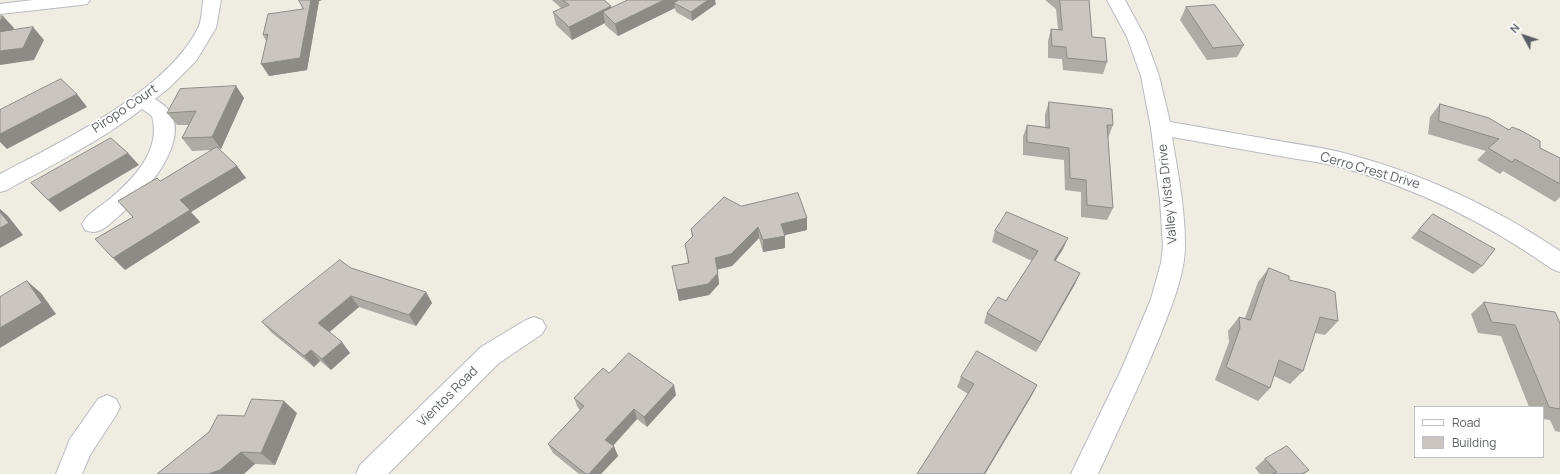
<!DOCTYPE html>
<html>
<head>
<meta charset="utf-8">
<style>
  body { margin:0 }
  #map { position:relative; width:1560px; height:474px; overflow:hidden; background:#efece2; font-family:Manrope,sans-serif }
  canvas { display:block }
  .legend { position:absolute; left:1414px; top:406px; width:130px; height:52px; box-sizing:border-box; background:#fff; border:1px solid #bdbfc1; margin:0; padding:5px 7px; list-style:none; font-size:12px; color:#5b5f64 }
  .legend li { display:flex; align-items:center; gap:8px; height:20px }
  .legend b { width:20px; border:1px solid #bdbfc1 }
  .north { position:absolute; left:1504px; top:16px; width:40px; height:40px; -webkit-text-stroke:3px #fff; paint-order:stroke; rotate:310deg; font-size:11px; font-weight:700; line-height:16px; text-align:center; color:#5b5f64 }
  .north::after { content:''; display:block; margin:auto; width:14px; height:18px; background:#5b5f64; clip-path:polygon(50% 0,100% 100%,50% 72%,0 100%) }
</style>
</head>
<body>
<div id="map">
<canvas width="1560" height="474"></canvas>
<ul class="legend">
<li><b style="height:5px;background:#fff"></b>Road</li>
<li><b style="height:11px;background:#cac6bf"></b>Building</li>
</ul>
<div class="north">N</div>
</div>
<script>
const c = document.querySelector('canvas').getContext('2d');
c.lineJoin = 'round';
function trace(path, color, width, dash) {
  c.strokeStyle = color;
  c.lineWidth = width;
  c.lineCap = dash ? 'butt' : 'round';
  c.setLineDash(dash || []);
  c.stroke(path);
}
function fillPath(path, color) {
  c.fillStyle = color;
  c.fill(path, 'evenodd');
}
function drawText(font, color, halo, rows, align = 'center') {
  c.font = font + ' Manrope,sans-serif';
  c.lineWidth = 3.5;
  c.setLineDash([]);
  c.textBaseline = 'middle';
  c.strokeStyle = halo;
  c.fillStyle = color;
  for (const [text, x, y, turn = 0] of rows) {
    c.save();
    c.translate(x, y);
    c.rotate((+turn || 0) * Math.PI / 180);
    c.textAlign = isNaN(turn) ? turn : align;
    if (halo) c.strokeText(text, 0, 0);
    c.fillText(text, 0, 0);
    c.restore();
  }
}
const minor = new Path2D(`
  M33,0H90L87,4L81,5L0,14V4Z
  M203,0H221L216,28L196,61L169,88L155,99C206,127 146,193 120,215C113,221 104,231 94,232C91,232 88,231 85,230L82,224C87,214 98,208 107,201C132,181 162,151 152,116L142,109C101,141 53,164 7,190L0,192V174C61,142 165,92 197,30C202,22 202,9 203,0Z
  M1107,0H1125L1145,37L1159,76L1170,122C1201,127 1231,133 1262,138C1288,143 1314,146 1340,152C1419,172 1493,206 1560,251V272L1552,269C1488,224 1419,189 1343,168C1322,162 1301,160 1280,156C1244,150 1208,143 1172,137C1178,173 1185,209 1185,245C1185,276 1171,307 1160,336C1141,382 1119,428 1098,474H1071L1122,368L1151,299L1161,263L1163,246L1160,200L1151,128L1141,76L1127,37Z
  M534,317L542,320L546,327L542,334L499,363L388,474H356L360,465L481,347L526,320Z
  M107,395L116,399L120,407L116,415L90,455L82,474H56L70,439L98,399Z`);
trace(minor, '#b8bbc0', 2);
fillPath(minor, '#fff');
fillPath(new Path2D(`
  M299,0H322L319,1L307,70L269,76L266,41L263,35L303,9Z
  M552,0H604L612,8L628,0L716,4L692,21L676,12L675,8L618,36L605,25V23L572,40L556,25L553,12L561,8Z
  M1045,0H1089L1092,37L1107,62L1103,74L1063,70L1062,59L1048,58V41L1051,29H1058L1056,9Z
  M1186,7L1244,45L1237,57L1207,60L1180,20Z
  M236,86L244,98L221,149H219L237,166L246,178L191,212L200,222L125,270L133,217L160,181L213,150L192,151L182,138L189,125H177L167,113Z
  M1049,102L1113,125L1108,138L1113,208L1107,220L1081,217V192L1065,190L1064,160L1023,155V137L1027,125L1045,127V114Z
  M1440,104L1540,148L1560,158V197L1555,202L1503,171L1500,174L1477,160L1486,151L1428,134L1430,117Z
  M741,206L807,218V230L784,235L785,248L763,252L759,238L732,266L717,269L719,284L709,295L679,301L672,266L688,263L685,244L692,237L691,229Z
  M1433,214L1482,266L1473,274L1411,238Z
  M995,231L1063,249L1055,261L1080,273L1075,284L1036,352L984,323L987,313L1006,301L1032,261L992,242Z
  M351,268L426,292L432,303L416,326L359,307L329,332L350,353L331,370L320,361L314,367L272,333L262,322Z
  M1269,268L1289,280L1338,321L1325,335L1315,333L1303,371L1290,384L1274,376L1270,388L1258,401L1215,380L1229,342L1228,331L1239,317L1245,318L1258,282Z
  M1484,302L1560,323V432L1555,431L1550,420L1543,419V407H1529L1501,336L1478,333L1471,314Z
  M609,373L676,395L647,427L637,419L613,446L618,456L601,474H579L553,453L548,444L580,410L578,408L574,398Z
  M961,377L1037,385L1032,395L985,474H917L968,394L957,387Z
  M297,413L275,465L255,464L157,474Z
  M1265,459L1309,470L1304,474H1260L1255,468Z`), '#aeaaa4');
fillPath(new Path2D(`
  M311,0H322L319,1L307,70L269,76L261,64Z
  M664,0H689L674,3L675,8L618,36L615,24Z
  M708,0H715L716,4L692,21L691,12Z
  M611,6L614,19L603,12L605,23L572,40L569,27Z
  M3,16L14,28L5,45L0,39V21Z
  M33,27L44,40L34,60L0,65V51Z
  M236,86L244,98L221,149L212,137Z
  M77,94L87,107L7,149L0,142V134Z
  M128,153L139,165L60,212L48,200Z
  M237,166L246,178L191,212L200,222L125,270L113,258L180,200Z
  M0,209L8,216L23,235L0,248Z
  M807,218V230L781,236V224Z
  M758,227L759,238L732,266L716,270L715,258Z
  M785,236V248L763,252V240Z
  M1068,238L1063,249L1049,271L1054,260Z
  M718,273L719,284L709,295L679,301L677,290Z
  M1080,273L1075,284L1036,352L1041,342Z
  M27,281L41,293L56,314L0,348V328Z
  M426,292L432,303L416,326L409,315Z
  M351,296L359,307L326,335L318,323Z
  M342,342L350,353L331,370L322,359Z
  M311,350L320,361L314,367L304,356Z
  M674,385L676,395L647,427L644,417Z
  M1037,385L1032,395L985,474H984Z
  M284,401L297,413L275,465L261,453Z
  M634,409L637,419L609,450L605,440Z
  M614,446L618,456L601,474H589Z
  M241,452L255,464L244,474H208Z`), '#8d8b86');
const building = new Path2D(`
  M299,0H311L300,58L261,64L268,34L263,35L268,14L303,9Z
  M563,0H604L611,6L569,27L553,12L569,5Z
  M628,0H664L615,24L603,12Z
  M679,0H708L691,12L674,3Z
  M1060,0H1089L1092,37L1105,38L1107,62L1067,58L1066,47L1052,46L1051,29L1062,30Z
  M1215,5L1244,45L1213,48L1186,7Z
  M0,16H3L0,21Z
  M33,27L23,48L0,51V32Z
  M61,79L77,94L0,134V110Z
  M236,86L212,137L182,138L196,111L167,113L180,89Z
  M1049,102L1112,109L1113,125H1107L1113,208L1087,205L1086,180L1070,178L1069,148L1027,142V125L1049,128Z
  M1440,104L1489,118L1509,130L1512,127L1520,130L1540,141V148L1560,158V184L1515,159L1512,162L1488,148L1499,139L1439,121Z
  M111,138L128,153L48,200L31,183Z
  M217,147L237,166L180,200L190,210L113,258L95,239L133,217L118,201L157,178L160,181Z
  M798,193L807,218L781,224L785,236L763,240L758,227L731,254L715,258L718,273L708,284L677,290L672,266L689,263L685,244L693,236L691,229L724,197L741,206Z
  M0,212L9,223L0,228Z
  M1007,212L1068,238L1054,260L1080,273L1041,342L987,313L998,297L1006,301L1038,251L995,231Z
  M1433,214L1495,249L1482,266L1419,230Z
  M340,260L351,268L426,292L409,315L351,296L318,323L342,342L322,359L311,350L304,356L262,322Z
  M1269,268L1289,276V280L1328,289L1335,292L1338,321L1320,317L1303,371L1279,360L1270,388L1226,367L1240,328L1239,317L1250,320Z
  M27,281L42,303L0,328V297Z
  M1484,302L1555,312L1560,323V409L1549,407L1515,325L1492,322Z
  M977,351L1037,385L984,474H917L974,384L961,377Z
  M629,353L674,385L644,417L634,409L605,440L614,446L589,474H586L548,444L584,406L574,398L603,368L609,373Z
  M252,399L284,401L261,453L241,452L220,470L208,474H157L209,432L218,415L244,416Z
  M1287,446L1309,470L1302,474H1272L1277,472L1265,459Z`);
fillPath(building, '#cac6bf');
trace(building, '#8d8b86', 1);
drawText('13px', '#5b5f64', '#fff', [
  ["Piropo Court",125,109,-34],
  ["Cerro Crest Drive",1370,171,16],
  ["Valley Vista Drive",1168,194,-96],
  ["Vientos Road",448,397,-45]
]);
</script>
</body>
</html>
